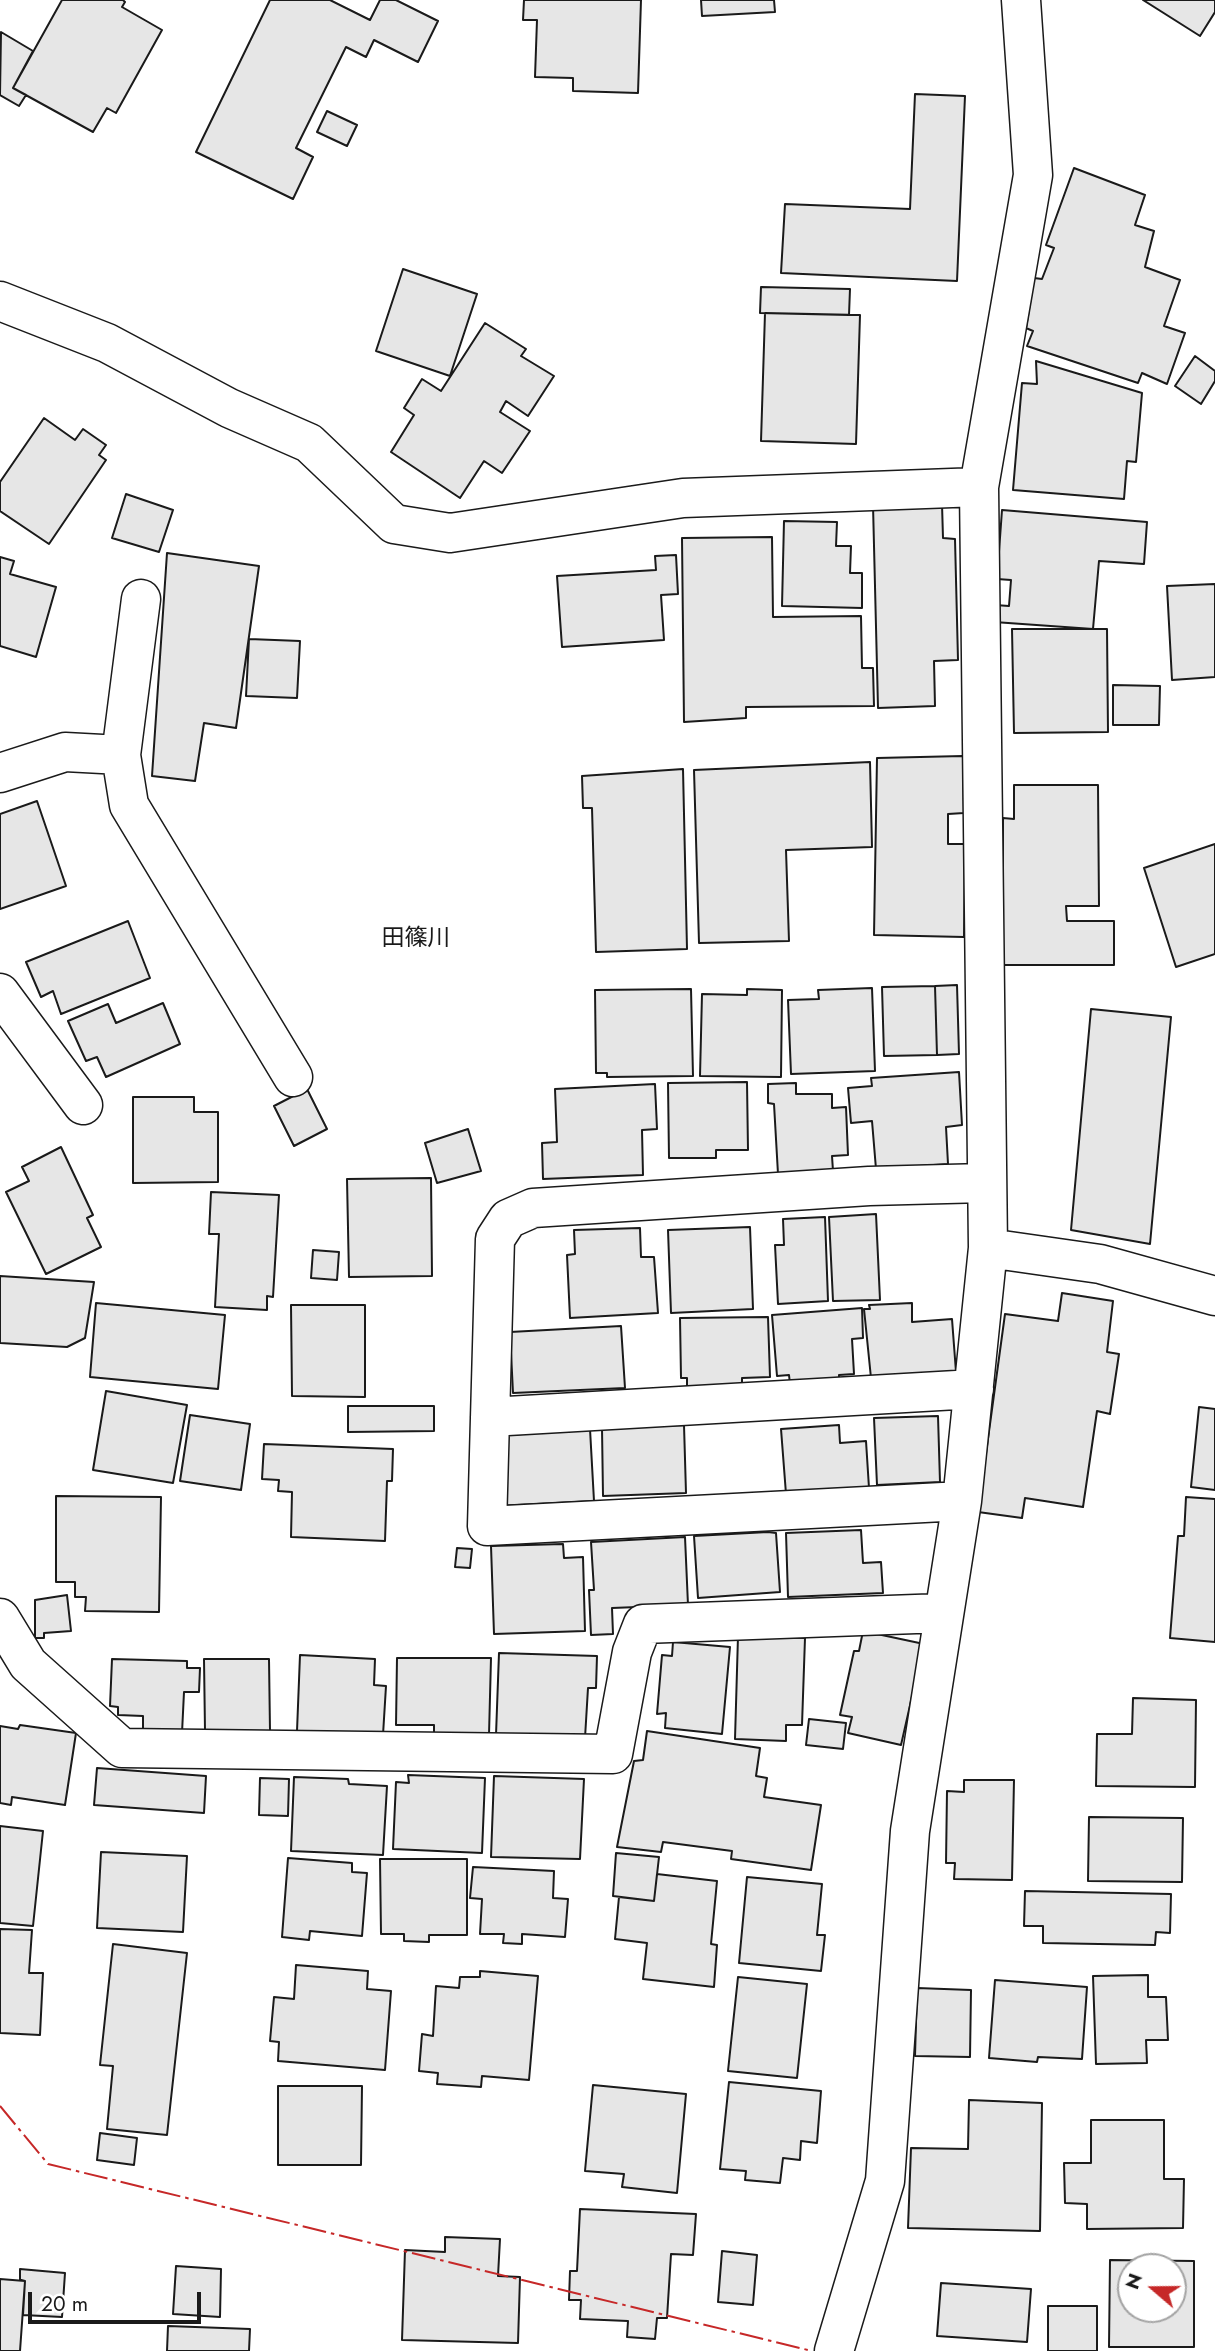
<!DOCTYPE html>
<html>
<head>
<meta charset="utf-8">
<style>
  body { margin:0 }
  #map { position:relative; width:1215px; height:2351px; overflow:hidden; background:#fff; font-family:Jost,sans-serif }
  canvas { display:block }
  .north { position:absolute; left:1117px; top:2253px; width:70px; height:70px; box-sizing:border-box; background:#fff; border:2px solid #a3a3a3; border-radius:50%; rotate:290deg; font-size:19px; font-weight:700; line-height:28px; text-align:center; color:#1a1a1a }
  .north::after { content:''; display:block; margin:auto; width:24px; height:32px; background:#c62828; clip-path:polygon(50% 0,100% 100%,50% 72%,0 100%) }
  .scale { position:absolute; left:28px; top:2292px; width:173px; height:32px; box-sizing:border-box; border:4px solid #1a1a1a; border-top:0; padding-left:9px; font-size:21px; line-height:24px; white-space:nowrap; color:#1a1a1a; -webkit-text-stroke:5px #fff; paint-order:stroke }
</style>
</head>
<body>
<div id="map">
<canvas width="1215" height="2351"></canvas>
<div class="north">N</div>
<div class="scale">20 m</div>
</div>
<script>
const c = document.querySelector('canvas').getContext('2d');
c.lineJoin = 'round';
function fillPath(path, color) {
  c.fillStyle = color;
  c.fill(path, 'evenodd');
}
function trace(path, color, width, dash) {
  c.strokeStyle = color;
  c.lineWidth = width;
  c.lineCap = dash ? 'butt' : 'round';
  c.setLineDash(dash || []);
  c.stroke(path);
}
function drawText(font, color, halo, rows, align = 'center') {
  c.font = font + ' Jost,"Noto Sans JP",sans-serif';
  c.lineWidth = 5;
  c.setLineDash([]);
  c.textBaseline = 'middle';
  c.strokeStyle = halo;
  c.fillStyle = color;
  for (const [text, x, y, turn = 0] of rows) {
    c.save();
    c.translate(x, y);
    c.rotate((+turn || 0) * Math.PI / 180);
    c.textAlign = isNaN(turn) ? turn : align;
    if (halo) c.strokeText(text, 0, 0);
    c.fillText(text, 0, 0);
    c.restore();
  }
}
const building = new Path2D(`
  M62,0H123L125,2L122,7L162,30L116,113L107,108L93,132L13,88Z
  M270,0H330L370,20L380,0H396L438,21L418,62L374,40L366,57L346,47L296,148L313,157L293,199L196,152Z
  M524,0H641L638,93L573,91V78L535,77L537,20H523Z
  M701,0H774L775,12L702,16Z
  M1143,0H1215V12L1200,36Z
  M1,32L33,51L13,88L26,95L19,106L0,95Z
  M915,94L965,96L957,281L781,273L785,204L910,209Z
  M327,111L357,125L347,146L317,132Z
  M1074,168L1145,195L1135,225L1154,231L1145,267L1180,280L1164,326L1185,333L1167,384L1142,373L1138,383L1027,346L1033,331L1026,328L1034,278L1042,279L1054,248L1046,245Z
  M403,269L477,294L450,376L376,351Z
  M761,287L850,289L849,315L760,313Z
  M765,313L860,315L856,444L761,441Z
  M485,323L526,349L521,356L554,376L528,416L506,401L500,412L530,431L502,473L484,461L460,498L391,452L414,415L404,408L422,379L441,391Z
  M1195,356L1215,371V381L1201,404L1175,386Z
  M1036,361L1142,393L1136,462L1127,461L1124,499L1013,490L1022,383L1037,384Z
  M44,418L75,440L83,429L106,445L99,455L106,460L49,544L0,511V482Z
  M126,494L173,510L159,552L112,538Z
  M942,504L943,538L955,539L958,660L934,661L935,706L878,708L873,505Z
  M1002,510L1147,522L1144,564L1099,561L1093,629L994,622L995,605L1009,606L1011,580L997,579Z
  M784,521L837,522L836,546H851L850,573H862V608L782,606Z
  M772,537L773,617L861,616L862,668H873L874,706L746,707V718L684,722L682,538Z
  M167,553L259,566L236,728L204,723L195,781L152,776Z
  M676,555L678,594L661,595L664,640L562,647L557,576L656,570L655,556Z
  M0,557L14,561L10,574L56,587L36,657L0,646Z
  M1215,584V677L1172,680L1167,586Z
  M1012,629H1107L1108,732L1014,733Z
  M249,639L300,641L297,698L246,696Z
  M1113,685L1160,686L1159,725H1113Z
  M963,756L964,813L948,814V844H965L964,937L874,935L877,758Z
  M870,762L872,847L786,850L789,941L699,943L694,770Z
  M683,769L687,949L596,952L592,808H583L582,776Z
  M1014,785H1098L1099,906H1066L1067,921H1114V965H1003V818L1014,819Z
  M37,801L66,886L0,909V814Z
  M1215,844V954L1176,967L1144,868Z
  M128,921L150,978L61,1014L53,991L41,997L26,962Z
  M957,985L959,1054L937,1055L935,986Z
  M935,986L937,1055L884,1056L882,987Z
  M872,988L875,1071L791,1074L788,1000L819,999L818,990Z
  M691,989L693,1076L607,1077V1073H596L595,990Z
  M747,989L782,990L781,1077L700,1076L702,994L747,995Z
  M163,1003L180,1044L106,1077L97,1057L86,1061L68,1021L108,1004L116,1023Z
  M1091,1009L1171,1017L1150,1244L1071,1230Z
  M959,1072L962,1125L946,1127L948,1164L876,1169L872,1121L851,1123L848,1088L872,1086L871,1078Z
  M747,1082L748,1150H716V1158H669L668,1083Z
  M796,1083V1094H832V1108L846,1107L848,1155L832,1156L833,1171L778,1174L774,1104L768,1103V1084Z
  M655,1084L657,1129L642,1130L643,1175L543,1179L542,1143L557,1142L555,1089Z
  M307,1089L327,1129L294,1146L274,1106Z
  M133,1097H194V1112H218V1182L133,1183Z
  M468,1129L481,1171L437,1183L425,1143Z
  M61,1147L93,1215L87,1218L101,1247L46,1274L6,1192L29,1181L22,1167Z
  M431,1178L432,1276L349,1277L347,1179Z
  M211,1192L279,1195L273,1297L267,1296V1310L215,1307L219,1234H209Z
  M876,1214L880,1300L833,1301L829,1217Z
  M825,1217L828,1301L778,1304L775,1245H784L783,1219Z
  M750,1227L753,1309L671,1313L668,1230Z
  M640,1228L641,1257H654L658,1313L570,1318L567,1255L575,1254L574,1230Z
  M313,1250L339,1252L337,1280L311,1278Z
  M0,1276L94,1282L85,1338L67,1347L0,1343Z
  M1062,1293L1113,1301L1107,1352L1119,1354L1110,1414L1097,1411L1083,1507L1025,1498L1022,1518L978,1512L1005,1314L1058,1321Z
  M96,1303L225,1315L218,1389L90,1377Z
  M912,1303V1322L952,1319L956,1372L871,1378L864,1309H870L869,1305Z
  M291,1305H365V1397L292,1396Z
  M862,1308L863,1338L852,1339L854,1374L839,1375V1380L790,1384L789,1375L777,1376L772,1315Z
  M768,1317L770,1377L742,1378V1386L687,1387V1378H681L680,1318Z
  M621,1326L625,1388L513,1393L510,1332Z
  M106,1391L187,1405L173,1483L93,1470Z
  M348,1406H434V1431L348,1432Z
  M1199,1407L1215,1409V1490L1191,1487Z
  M190,1415L250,1424L241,1490L180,1481Z
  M938,1416L940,1482L877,1485L874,1418Z
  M684,1425L686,1493L603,1496L602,1428Z
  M839,1425L840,1443L866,1441L869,1488L786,1494L781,1429Z
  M590,1429L594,1501L498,1506L495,1436Z
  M264,1444L393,1449L392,1481H387L385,1541L291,1537L292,1492L278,1491L279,1480L262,1479Z
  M56,1496L161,1497L159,1612L85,1611L86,1597H75V1582H56Z
  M1186,1497L1215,1499V1642L1170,1638L1178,1536H1184Z
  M861,1530L863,1563L881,1562L883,1593L788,1597L786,1533Z
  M768,1532L776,1533L780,1592L698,1598L694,1536Z
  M685,1537L688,1605L612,1608L613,1634L591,1635L589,1590H594L591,1542Z
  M563,1544L564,1558L583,1557L585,1631L494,1634L491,1546Z
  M457,1548L472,1549L470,1568L455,1567Z
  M67,1595L71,1631L44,1633V1638H35V1600Z
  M863,1631L924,1644L901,1745L848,1733L852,1717L840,1715L854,1651H859Z
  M738,1636L805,1638L802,1725H786V1741L735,1739Z
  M673,1642L730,1647L722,1734L665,1728L666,1713L657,1714L662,1655L672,1656Z
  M499,1653L597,1656L596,1688H588L585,1738L496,1735Z
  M300,1655L375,1659L374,1685L386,1686L383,1735L297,1731Z
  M397,1658H491L489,1735L434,1733V1725H396Z
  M112,1659L187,1661V1668H200L199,1692H184L182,1733L143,1731V1716L118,1715V1707L110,1706Z
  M204,1659H269L270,1731H205Z
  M1133,1698L1196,1700L1195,1787L1096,1786L1097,1734H1132Z
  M809,1719L846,1723L843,1749L806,1745Z
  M20,1725L76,1733L65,1805L12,1797L11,1805L0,1803V1726L18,1729Z
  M647,1731L760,1748L756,1776L767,1778L764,1797L821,1805L811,1870L731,1859L732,1851L663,1842L661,1852L617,1847L634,1761L643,1760Z
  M97,1768L206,1776L204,1813L94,1805Z
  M408,1775L485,1778L482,1853L393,1849L396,1782L409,1783Z
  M494,1776L584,1779L580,1859L491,1857Z
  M294,1777L348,1779L349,1784L387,1786L383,1855L291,1851Z
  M260,1778L289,1779L288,1816L259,1815Z
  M964,1780H1014L1012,1880L954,1879L955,1863H946L947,1791L964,1792Z
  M1089,1817L1183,1818L1182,1882L1088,1881Z
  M0,1826L43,1831L33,1926L0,1923Z
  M101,1852L187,1856L183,1932L97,1928Z
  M616,1853L659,1857L654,1901L613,1896Z
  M288,1858L352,1863V1872L367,1873L362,1936L310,1931L309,1940L282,1937Z
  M380,1859H467V1935H429V1942L404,1941V1934H381Z
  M473,1867L554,1871L553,1898L568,1899L565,1937L522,1934V1944L503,1943L504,1934H480L482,1899L470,1898Z
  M657,1874L717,1881L711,1944L717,1945L714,1987L643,1979L647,1943L615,1939L619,1897L654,1901Z
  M747,1877L822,1884L817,1935H825L821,1971L739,1963Z
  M1025,1891L1171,1894L1170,1933L1156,1932L1155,1945L1043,1943V1926H1024Z
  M0,1929L32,1930L29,1973H43L40,2035L0,2033Z
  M113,1944L187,1953L167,2135L107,2129L113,2066L100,2065Z
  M296,1965L368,1971L367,1989L391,1991L385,2070L278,2061L279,2042L270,2041L274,1997L294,1999Z
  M480,1971L538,1976L529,2080L482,2076L481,2087L437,2084L438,2073L419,2071L422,2034L433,2036L436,1986L459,1988L460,1977H480Z
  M1148,1975V1997H1166L1168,2040H1146L1147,2063L1096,2064L1093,1976Z
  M738,1977L807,1984L797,2078L728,2071Z
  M995,1980L1087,1987L1082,2059L1038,2057L1037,2062L989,2058Z
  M917,1988L971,1990L970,2057L915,2056Z
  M729,2082L821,2091L817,2143L801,2141L800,2160L783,2158L780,2183L745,2180L746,2171L720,2169Z
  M593,2085L686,2094L677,2193L622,2187L624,2174L585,2171Z
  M278,2086H362L361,2165H278Z
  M969,2100L1042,2103L1040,2231L908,2228L911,2148L968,2149Z
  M1091,2120H1164V2179H1184L1183,2228L1087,2229V2204L1065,2203L1064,2163H1091Z
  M100,2133L137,2138L134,2165L97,2160Z
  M580,2209L696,2214L693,2255L671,2254L667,2318H657L655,2339L627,2337L628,2321L580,2319L581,2300H569L570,2271H577Z
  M445,2237L500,2239L498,2276L520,2277L518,2343L402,2340L405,2250L445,2252Z
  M722,2251L757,2255L753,2305L718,2302Z
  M1110,2260L1194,2261V2347H1109ZM1131,2267H1173V2309H1131Z
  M176,2266L221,2269L220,2317L173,2314Z
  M20,2269L65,2273L62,2317L23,2315L25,2281L20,2280Z
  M0,2279L25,2281L20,2351H0Z
  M941,2283L1031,2289L1027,2342L937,2336Z
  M1048,2306H1097V2351H1048Z
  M168,2326L250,2329L249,2351H167Z`);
fillPath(building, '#e6e6e6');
trace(building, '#1a1a1a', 2);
const street = new Path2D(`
  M0,301L107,343L229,408L309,443L394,524L450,533L683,498L979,487
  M141,599L121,755L129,805L293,1077
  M0,773L65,752L121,755
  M0,993L83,1105
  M988,1248L1100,1264L1215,1296
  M490,1417L974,1389
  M962,1501L487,1526L495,1239L508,1219L533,1208L869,1186L985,1183
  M0,1618L28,1664L122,1748L613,1754L632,1652L643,1624L943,1613
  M834,2351L885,2181L910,1831L962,1501L988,1248L979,487L1033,175L1021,0`);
trace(street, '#1a1a1a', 41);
trace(street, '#fff', 38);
trace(new Path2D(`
  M0,2106L48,2164L812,2351`), '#c62828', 2, [24, 5, 3.5, 5]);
drawText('23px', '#1a1a1a', '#fff', [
  ["田篠川",416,939]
]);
</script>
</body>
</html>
